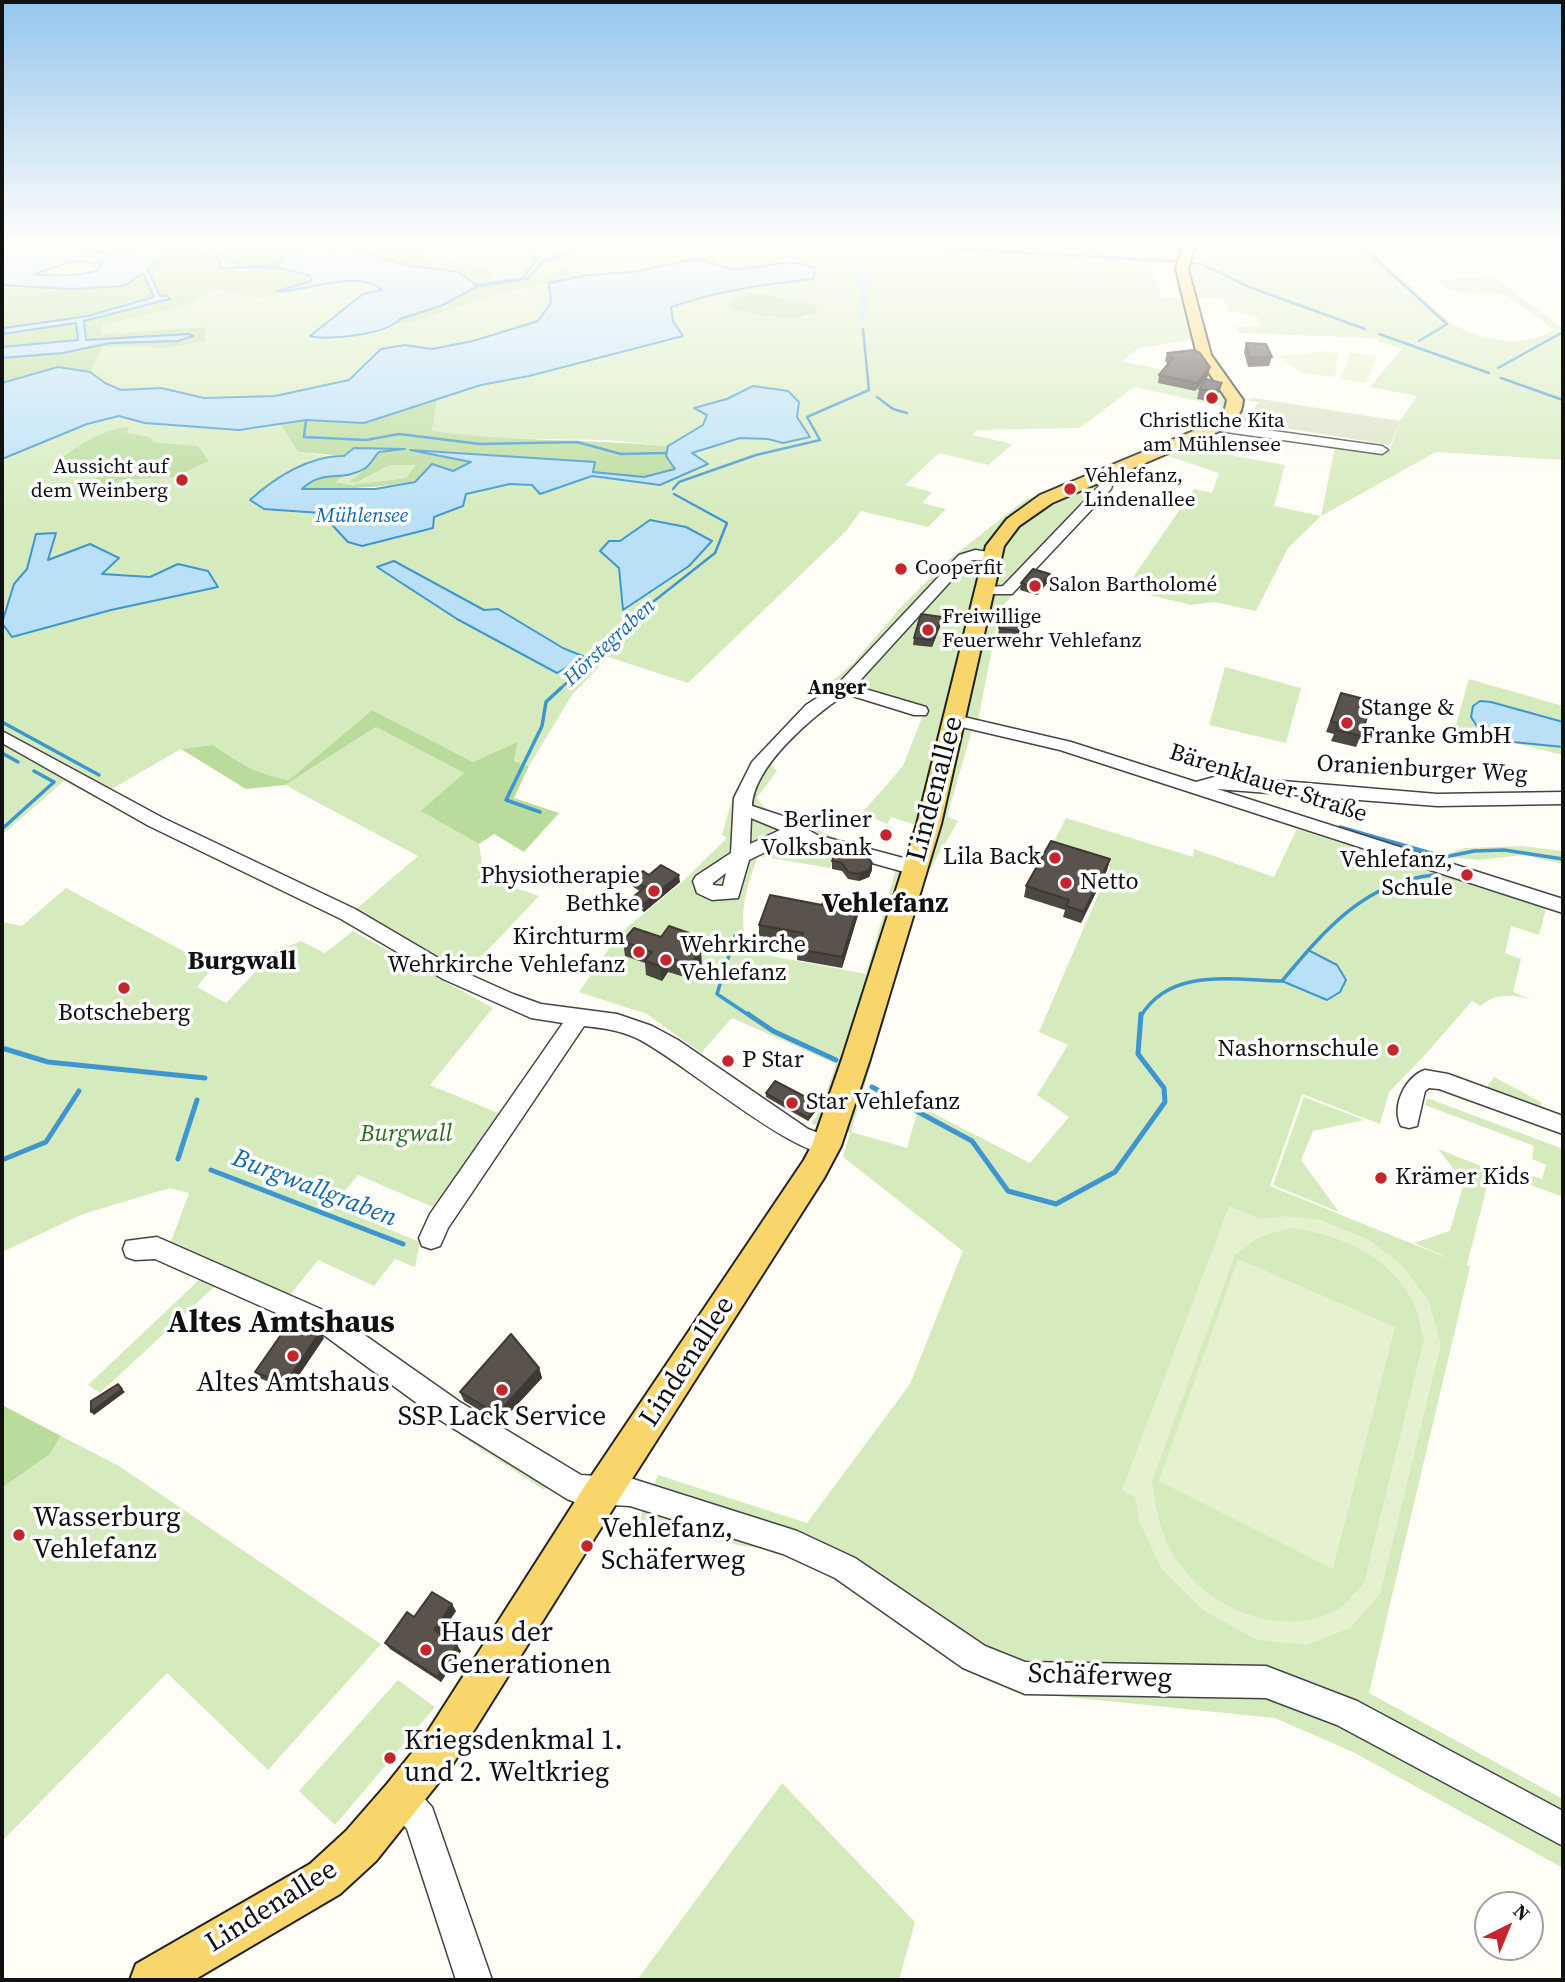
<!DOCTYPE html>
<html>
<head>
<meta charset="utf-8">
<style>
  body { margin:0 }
  #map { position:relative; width:1565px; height:1982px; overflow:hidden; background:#fffdf5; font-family:"Source Serif 4",serif }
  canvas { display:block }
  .frame { position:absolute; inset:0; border:4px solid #111; pointer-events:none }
  .north { position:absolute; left:1474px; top:1891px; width:70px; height:70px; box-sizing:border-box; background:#fff; border:2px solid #a0a0a0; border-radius:50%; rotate:43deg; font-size:19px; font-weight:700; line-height:28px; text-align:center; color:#111 }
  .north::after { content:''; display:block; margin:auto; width:24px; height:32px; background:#c4262e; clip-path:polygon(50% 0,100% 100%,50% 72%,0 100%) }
</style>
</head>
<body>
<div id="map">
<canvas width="1565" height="1982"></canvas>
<div class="frame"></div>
<div class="north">N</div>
</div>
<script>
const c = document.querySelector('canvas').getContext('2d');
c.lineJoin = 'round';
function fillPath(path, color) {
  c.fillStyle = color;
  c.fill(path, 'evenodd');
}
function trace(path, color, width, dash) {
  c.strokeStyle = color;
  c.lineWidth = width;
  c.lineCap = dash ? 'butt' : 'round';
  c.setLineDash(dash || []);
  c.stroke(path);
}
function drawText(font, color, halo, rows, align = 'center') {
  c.font = font + ' "Source Serif 4",serif';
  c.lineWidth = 7;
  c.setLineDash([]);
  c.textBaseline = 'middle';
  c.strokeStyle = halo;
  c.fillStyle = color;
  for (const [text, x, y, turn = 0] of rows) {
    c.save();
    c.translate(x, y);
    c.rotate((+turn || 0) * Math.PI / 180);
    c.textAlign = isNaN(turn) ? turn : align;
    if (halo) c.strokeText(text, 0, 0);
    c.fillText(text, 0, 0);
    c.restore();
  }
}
fillPath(new Path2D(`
  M393,242H539L520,277L491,280L484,266L432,260Z
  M578,242H1309L1361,252L1352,242H1362L1452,324C1484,341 1521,349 1554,330C1539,319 1524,306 1508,297C1485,285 1459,303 1439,282L1441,280L1488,276L1495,278L1560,326L1563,325V460L1436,452L1321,516L1288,548L1256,611L1214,602L1191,605L1125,589L1194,489L1212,493L1219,473L1165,455L1140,467L1142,469L1112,486L1000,609L978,720L971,733L947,817L958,821L926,876L851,1132L907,1148L919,1106L1030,1163L1069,1117L1037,1095L1068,1045L1039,1032L1110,867L1050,849L1066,818L1193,857L1194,849L1274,877L1297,829L1546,909L1539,935L1511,926L1505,953L1521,959L1513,992L1532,1000C1515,995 1495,992 1481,1006L1472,1001L1424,1056L1389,1092L1380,1124L1302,1094L1270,1186L1455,1261L1414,1243L1450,1231L1464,1182L1438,1149L1491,1170L1467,1265L1470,1267L1369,1693L1563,1799V1868L1355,1753L1275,1718L1017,1692L981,1678L819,1569L769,1550L636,1528L658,1475L807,1523L910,1384L963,1251L843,1157L850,1133L811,1124L821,1109L836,1064L732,1018L701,1053L647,1014L579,992L619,934L681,883L727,838L722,835L733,795L754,758L795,714L854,662L902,606L947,561L1025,500L1212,423L1222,414L1221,406L1134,387L1080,428L977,430L973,435L1013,444L988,465L939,453L905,485L932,492L922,503L946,509L928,527L861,511L846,531L688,683L608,657L572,695L529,766L514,761L518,743L473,762L372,710L289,780C258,775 238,762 213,745L181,749L96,798L64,781L2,835V626L12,637L111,610L188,594L178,564L150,577L101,574L109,555L90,544L48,561L36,534L27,569L14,584L2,623V459L87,424L119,416L145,423L239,430L280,424L298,452L329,456L268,483L264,509L321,513L347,542L463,507L465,494L510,484L533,485L540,494L592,476L660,485L707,464L691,453L740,438L768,439L783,443L810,437L797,417L753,386L727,399L695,408L707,415L703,425L668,446L607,440L481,438L432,431L437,400L481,385L682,336L673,321L671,307C718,291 763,284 813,279L816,269C792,255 763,268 737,269C722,269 711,258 696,259C653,262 613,285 570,268L543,279L532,278L550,259L565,254ZM1152,262L1172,264L1180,298L1162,297L1152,271ZM748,294H764L815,305L808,317L748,314ZM1196,298L1223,299L1228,311L1256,316L1261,327H1236L1239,333L1371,338L1402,349L1370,387L1417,396L1400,421L1389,452L1335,447L1321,516L1274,506L1285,465L1224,454L1193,443L1235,420L1246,400L1220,372L1214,360ZM1192,339L1197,357L1214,381L1122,361L1137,349ZM130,428L127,433L151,437L153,442L198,446L175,477L121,480L82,493L98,476L77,459L54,464ZM650,520L624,609L619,568L601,552ZM394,561L484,610L584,656L557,673ZM852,688L925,710L903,766L862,813L887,824L891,817L916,825L904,860L834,838C812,822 771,822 757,798L777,771L768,762L814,712ZM837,853L896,869L866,974L750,952C736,919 746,888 758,856L830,868Z
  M74,261L102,264L99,270L64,277L34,274V272Z
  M356,279L375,283L382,290L383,330L496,294L549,283L551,303L538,321L473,342L432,349L406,345L382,349L349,380L275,396L204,398L161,388L121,390L105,383L90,372L102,347L165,348L204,327L101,334V325L185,306L215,289L259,298Z
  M415,464L406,478L350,485L335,482L343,476L366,468L350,481L359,482L390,465Z
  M1225,667L1301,688L1286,743L1209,725Z
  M1469,679L1563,706V722L1491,702L1513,742L1563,747V755L1455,728Z
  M376,727L464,773L422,811L479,844L484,877L539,896L466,973L355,910L418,856L285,785Z
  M1523,846L1563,851V864L1524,855L1478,860L1442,856L1465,848Z
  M66,888L213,967L197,987L226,1003L274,952L301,941L325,953L353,931L493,1008L430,1085L503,1115L433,1207L358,1175L332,1206L420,1242L415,1267L395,1259L374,1286L318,1260L290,1295L320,1308L495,1429L565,1465L544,1490L429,1415L328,1332L216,1285L100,1393L88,1385L200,1279L154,1259L172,1239L189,1193L170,1188L83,1214L2,1252V922L22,926Z
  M1494,1077L1541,1102L1542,1109L1486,1088Z
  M1304,1097L1364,1120L1313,1131L1301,1160L1339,1212L1273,1185Z
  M1427,1098L1563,1149V1197L1528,1184V1175L1542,1179L1546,1165L1532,1159L1534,1146L1425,1105Z
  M61,1436L119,1466L381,1644L268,1770L167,1673L2,1841V1488L50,1454Z
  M398,1680L435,1707L335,1825L299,1791Z
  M782,1783L915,1922L899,1980H637Z`), '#d5ebbd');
fillPath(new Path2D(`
  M77,242H160C135,251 98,261 77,242Z
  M179,242H393L432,260L484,266L492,280L520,277L531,258L537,259L523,278L476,285L458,272L405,265L346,246L333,248L313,246L285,251L279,265L237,267V261Z
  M178,245L219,259L236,270L279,268L309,275L313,282L281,291H294L259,298L215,289L185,306L102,325L101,334L205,327V341L165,348L103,347L90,372L58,367L2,383V358L63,353L110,343L178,341L192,336L188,334L86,340L84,321L148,306L160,296L147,270L163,253Z
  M544,259H550L533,278L543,279C555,265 574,269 589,275L496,294L418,320L395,325L399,319L443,305L476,287L527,279Z
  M143,273L154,297L88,316L4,329L21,333L77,322L78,341L2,347V285L72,289L125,285Z
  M748,294H764L815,305L817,312C797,323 752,315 731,308L729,302Z
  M437,400L432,431C511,442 589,439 668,446L666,453L675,469L644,477L593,472L594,462L410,450L472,462C416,488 361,489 301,489L316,477L343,476L336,482L350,485L406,478L415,465H390L358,482H349L366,468L378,452L404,451L355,448L344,456L298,452L280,424L306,420L364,423Z
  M130,427L127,433L151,437L153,442L198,446L209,461L175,477L121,480L101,494L82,493L98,476L77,459L53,465C74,448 102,428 130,427Z
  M372,710L473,762L518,742L514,761L529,766L514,798L559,813L524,852L494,834L479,844L421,811L464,773L376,727L285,785L246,789L181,749L213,745C238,762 258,775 289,780Z
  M2,1405L61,1436L50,1454L2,1488Z`), '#b9dc9c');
fillPath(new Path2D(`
  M1254,398L1400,421L1390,445L1235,420L1241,410L1252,412L1258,402L1246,400Z`), '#d9e3c4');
fillPath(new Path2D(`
  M1329,351L1338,355L1335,377L1301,373L1278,356Z
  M1351,352L1376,356L1366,383L1340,379Z
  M1229,1206L1260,1219L1284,1216L1321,1220L1369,1240L1403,1266L1429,1302L1441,1345L1380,1594L1350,1628L1307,1645L1257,1640L1203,1610L1161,1568L1139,1521L1135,1497L1122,1490ZM1290,1228C1340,1234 1388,1255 1413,1302C1419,1312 1420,1327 1424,1339L1364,1583C1355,1592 1344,1607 1333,1612C1277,1638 1208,1608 1175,1558C1160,1534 1156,1508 1152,1481L1235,1255L1259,1237Z
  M1238,1259L1395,1327L1333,1569L1159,1481Z`), '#e6f2cf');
const water = new Path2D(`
  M2,242H77C105,267 143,240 175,242C195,243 218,255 237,261V267L278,265L284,251L313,246L333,248L346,246L405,265L458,272L476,285L523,278L537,259L531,258L539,242H578L565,254L544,260L527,279L476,287L443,305L400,319C388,334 328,341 310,336L363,294L382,290C359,268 307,292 277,291L312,281L309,275L279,268H221L219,259L178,245L163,252L162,261L148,270L160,296H167L170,299L84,321L86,340L189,334L193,336L178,341L110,343L63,353L2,358V347L78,340L76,323L3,334L4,328L88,316L154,297L143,273L124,286L72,289L2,285ZM74,261L101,264L99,270C76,277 57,276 34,274Z
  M694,259C710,259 720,269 736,269C762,269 791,255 816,269L813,279C764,284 718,291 671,307L673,321L683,336L529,376L481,385L364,423L306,420L239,430L145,423L119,416L87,424L2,459V383L58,367L90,372L105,383L121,390L161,388L204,398L275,396L349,380L381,349L405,345L432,349L473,341L538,321L551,303L549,283L589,275L633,272Z
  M753,386L788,391L799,402L797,417L810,437L783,443L768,439L740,438L692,453L708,464L660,485L592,476L540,494L532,485L510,484L466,494L463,506L434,517L433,528L362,546L348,542L321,513L264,509L250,500C274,478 310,455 344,456L354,448L405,449L379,452C374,457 370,466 364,469C341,482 322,469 302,489H375L415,482L432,464L453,471L471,462L410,450L595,462L593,472L644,477L675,469L666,456L668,446L703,425L707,415L694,408L727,399Z
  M650,520L686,527L712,541L689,566L623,610L619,568L600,551L609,541H620Z
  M56,533L48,560L90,544L119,558L102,574L150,577L178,564L208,571L218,587L111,610L12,637L2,623L14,584L27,569L36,534Z
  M394,561L484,610L498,609L563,648L585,657L557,673L457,619L377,567Z
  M1480,701L1491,702L1563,722V747L1513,742L1480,731L1471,717L1473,706Z
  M1308,950L1337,965L1346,980L1340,992L1327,1000L1282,981Z`);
fillPath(water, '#b9e0f7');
trace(water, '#3f96cf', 2);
trace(new Path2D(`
  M907,242L913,243
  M1357,242L1447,324L1419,341
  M925,244L957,249L1174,261
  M1192,263L1202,264L1249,287L1365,329
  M1379,334L1489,373
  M1498,368L1563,332
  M1501,378L1563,400
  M877,397L893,409L907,413
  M306,420L304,437L366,440L399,434L480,444L577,442L621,454L666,453
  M673,489L679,482L756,455L820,440L807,417L869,390L863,329
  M559,690L649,605L715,553L727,523L674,494`), '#3f96cf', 2.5);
trace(new Path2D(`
  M2,722L99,775
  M2,753L18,762
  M540,812L506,800L542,726L546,702L561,688
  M1340,827L1445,857L1474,851L1504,850L1563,859
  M2,829L54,782L34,771
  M735,936L717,994L750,1016
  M1141,1016C1170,967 1234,980 1282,981C1324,931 1364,882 1434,875`), '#3f96cf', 3.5);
trace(new Path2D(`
  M748,1014L773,1031L836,1060
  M2,1048L48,1062L205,1078
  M872,1087L972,1141L1008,1191L1056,1204L1115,1172L1165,1102L1164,1088L1138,1054L1141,1014
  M178,1159L197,1100
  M2,1160L46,1142L79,1091
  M211,1170L403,1244`), '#3f96cf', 5);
fillPath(new Path2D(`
  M850,242H858L857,256L868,275L866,317L862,319L858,317L860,275L849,256Z`), '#b9e0f7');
const minor = new Path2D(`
  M1216,423L1382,446L1388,450L1382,454L1212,430L1210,427Z
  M1099,473C1105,474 1115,483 1111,489L1012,594H978L975,591L978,588L1003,586L1099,486L1092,477Z
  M975,550L996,553L998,556C991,564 979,558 969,561L855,686L926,707L928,711L926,715H914L846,694C814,715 754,765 752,806L786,817L817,835L922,863L925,868L922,873L915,875L804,844L794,838L749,860L738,898L712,900L697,893L693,881L696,876L731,853L734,798L752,762L806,705L838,684L959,555ZM751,818L780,830L750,844ZM726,873L723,886L713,885V883Z
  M955,715L1071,742L1196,782L1214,777H1235L1437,794L1563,792V804L1437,806L1217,789L1563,899V913L1060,750L949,724L947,720L949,716Z
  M2,731L163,818L355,909L457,969L513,994L541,1004L617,1014L652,1026L678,1040L808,1129L834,1139L838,1146L834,1153C801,1164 676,1056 636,1038C619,1030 602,1028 584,1026L448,1228L440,1246L431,1249L422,1246L419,1238L430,1214L563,1023L531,1018L443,979L341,919L149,826L2,743Z
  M1425,1070L1448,1074L1563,1116V1134L1439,1089L1429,1088L1425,1091L1417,1126L1409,1128L1401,1126C1391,1106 1405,1077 1425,1070Z
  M157,1237L339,1317L460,1402L581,1475L630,1478L797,1531L855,1558L985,1646L1025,1662L1266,1666L1357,1701L1563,1811V1846L1337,1725L1266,1698L1025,1694L963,1668L835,1578L783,1554L630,1506L577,1503L567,1499L440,1420L321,1333L155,1259L135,1260L126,1257L123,1249L126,1241Z
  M402,1783L414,1787L432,1807L492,1980H456L407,1829L390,1811L386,1799L390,1787Z`);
const major = new Path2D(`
  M1184,242H1196L1188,269L1211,355L1243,400C1242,415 1234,423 1222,430L1052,503L1019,526L1004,546L941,824L870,1059L841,1146L824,1178L616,1504L451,1767L376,1861L340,1894L194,1980H130L136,1964L310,1864L346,1831L387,1784L423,1739L590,1478L804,1160L812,1145L842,1059L917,824L986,546L1007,519L1040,495L1210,424L1224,413L1227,400L1197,355L1176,269Z`);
trace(minor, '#444', 3);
trace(major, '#222', 4);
fillPath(minor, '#fff');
fillPath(major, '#f9d66b');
fillPath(new Path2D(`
  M1246,343L1272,357L1269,366L1248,367L1244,352Z
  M1167,353L1210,367L1208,376L1195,391L1158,383L1159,375L1168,364L1165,361Z
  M1222,383L1219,393L1212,402L1197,399L1199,389Z
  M1049,581L1037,595L1020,590L1021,583Z
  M1024,620L1021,639L998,636L999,628Z
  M941,624L932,647L913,645L914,638Z
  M1341,693L1361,736L1356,747L1331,741L1334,734L1326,732Z
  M1110,859L1107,870L1081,923L1063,917L1065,910L1024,897L1026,886Z
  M832,861L872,870L869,877L859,881L848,879L842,871L832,869Z
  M649,875L680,882L644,912L633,905L632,898L640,891L633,887L632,880Z
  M859,904L858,915L842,968L797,960L798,949L799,943L759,936V925L822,905Z
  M623,941L690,947L702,965L694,976L688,978L668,972L662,981L646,975L645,963L625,956Z
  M766,1093L819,1104V1107L808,1121L766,1097Z
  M324,1338L289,1390L259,1378L255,1372Z
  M539,1368L542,1378L500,1423L464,1401L460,1392Z
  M456,1611L440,1634L461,1651L441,1682L390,1649L385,1643L414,1617Z`), '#4d4742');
fillPath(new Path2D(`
  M1210,367L1208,376L1195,391L1197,383Z
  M1222,383L1219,393L1212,402L1215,392Z
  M1050,574L1049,581L1037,595L1038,588Z
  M942,617L941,624L932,647L933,640Z
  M1110,859L1107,870L1081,923L1084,912Z
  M872,863V870L869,877L859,881V874Z
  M679,875L680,882L644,912V904Z
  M859,904L858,915L842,968V957Z
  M689,933L690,948L681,944Z
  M701,951L702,965L694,976L688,978L687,964Z
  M667,957L668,972L662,981L660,966Z
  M819,1104V1107L808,1121V1118Z
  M320,1332L324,1338L289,1390L285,1384Z
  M539,1368L542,1378L500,1423L497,1414Z
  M122,1389L125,1392L94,1415L91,1412Z
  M452,1604L456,1611L439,1636L434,1630Z
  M457,1645L461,1651L441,1682L437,1677Z`), '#3f3936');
const building = new Path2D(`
  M1246,343L1266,344L1272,357L1250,358Z
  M1194,350L1200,353L1210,367L1197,383L1159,375L1173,358L1167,353Z
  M1206,379L1222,383L1215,392L1199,389Z
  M1033,569L1050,574L1038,588L1021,583Z
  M921,614L942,617L933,640L914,638Z
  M1002,617L1024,620L1022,632L999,628Z
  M1341,693L1372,701L1361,736L1336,730L1338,723L1331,721Z
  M1051,841L1110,859L1084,912L1066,906L1069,900L1026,886Z
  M838,849L868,857L872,863L869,870L859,874L848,872L842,863L832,861Z
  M661,865L679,875L644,904L632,898L645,887L632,880L643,871L649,875Z
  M770,895L822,905L825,898L859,904L842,957L798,949L803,933L759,925Z
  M669,926L689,933L681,944L701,951L692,962L687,964L667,957L660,966L645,961L652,952L623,941L634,928L661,937Z
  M775,1081L819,1104L808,1118L766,1093Z
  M292,1319L320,1332L285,1384L255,1372Z
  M511,1334L539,1368L497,1414L460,1392Z
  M118,1384L122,1389L91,1412V1401Z
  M432,1592L452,1604L434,1630L457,1645L437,1677L385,1643L407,1612L414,1617Z`);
fillPath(building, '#5a524d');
trace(building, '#3f3936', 2);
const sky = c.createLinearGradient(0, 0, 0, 519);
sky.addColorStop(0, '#95c6ee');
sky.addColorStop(0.47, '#fffefa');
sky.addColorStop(1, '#fffefa00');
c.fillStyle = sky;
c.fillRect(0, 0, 1565, 519);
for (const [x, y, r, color] of [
  [1212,398,7,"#c4262e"],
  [182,480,7,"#c4262e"],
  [1070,489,7,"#c4262e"],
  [901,569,7,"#c4262e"],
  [1035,586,7,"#c4262e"],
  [928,630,7,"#c4262e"],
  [1347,723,7,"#c4262e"],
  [886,835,7,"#c4262e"],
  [1055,858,7,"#c4262e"],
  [1467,875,7,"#c4262e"],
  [1066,883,7,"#c4262e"],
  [654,891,7,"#c4262e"],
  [639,952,7,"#c4262e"],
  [666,960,7,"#c4262e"],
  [124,988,7,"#c4262e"],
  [1393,1050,7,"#c4262e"],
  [728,1061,7,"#c4262e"],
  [792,1103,7,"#c4262e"],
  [1381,1178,7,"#c4262e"],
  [293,1356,7,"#c4262e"],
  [502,1390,7,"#c4262e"],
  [19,1535,7,"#c4262e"],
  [587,1546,7,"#c4262e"],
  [426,1650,7,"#c4262e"],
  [390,1758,7,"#c4262e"]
]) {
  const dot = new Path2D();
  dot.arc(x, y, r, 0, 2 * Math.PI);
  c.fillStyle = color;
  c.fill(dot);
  trace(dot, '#fff', 2.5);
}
drawText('21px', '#111', '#fff', [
  ["Christliche Kita",1212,422,"center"],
  ["am Mühlensee",1212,446,"center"],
  ["Aussicht auf",168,468,"right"],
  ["dem Weinberg",168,492,"right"],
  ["Vehlefanz,",1084,477],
  ["Lindenallee",1084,501],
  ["Cooperfit",915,569],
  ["Salon Bartholomé",1049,586],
  ["Freiwillige",942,618],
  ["Feuerwehr Vehlefanz",942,642]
], 'left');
drawText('italic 21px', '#1768a6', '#fff', [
  ["Mühlensee",362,517],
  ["Hörstegraben",610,643,-43]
]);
drawText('bold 21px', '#111', '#fff', [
  ["Anger",837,689]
]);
drawText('24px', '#111', '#fff', [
  ["Stange &",1361,709],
  ["Franke GmbH",1361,737],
  ["Berliner",872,821,"right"],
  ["Volksbank",872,849,"right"],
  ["Lila Back",1041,858,"right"],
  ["Vehlefanz,",1453,861,"right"],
  ["Schule",1453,889,"right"],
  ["Physiotherapie",640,877,"right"],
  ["Bethke",640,905,"right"],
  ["Netto",1080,883],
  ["Kirchturm",625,938,"right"],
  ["Wehrkirche Vehlefanz",625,966,"right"],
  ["Wehrkirche",680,946],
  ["Vehlefanz",680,974],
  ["Botscheberg",124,1014,"center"],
  ["Nashornschule",1379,1050,"right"],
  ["P Star",742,1061],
  ["Star Vehlefanz",806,1103],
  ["Krämer Kids",1395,1178]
], 'left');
drawText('24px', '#111', '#fff', [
  ["Oranienburger Weg",1422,770,3],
  ["Bärenklauer Straße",1268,784,18]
]);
drawText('italic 24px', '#2f6b1f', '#fff', [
  ["Burgwall",406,1135]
]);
drawText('bold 26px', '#111', '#fff', [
  ["Burgwall",242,962]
]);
drawText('italic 26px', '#1768a6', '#fff', [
  ["Burgwallgraben",314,1189,21]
]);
drawText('28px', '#111', '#fff', [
  ["Lindenallee",936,789,-75],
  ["Lindenallee",688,1362,-57],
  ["Schäferweg",1100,1677,2],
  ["Lindenallee",272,1907,-32]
]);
drawText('bold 28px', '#111', '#fff', [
  ["Vehlefanz",885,905]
]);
drawText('28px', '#111', '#fff', [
  ["Altes Amtshaus",293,1384,"center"],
  ["SSP Lack Service",502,1418,"center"],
  ["Wasserburg",33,1519],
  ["Vehlefanz",33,1551],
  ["Vehlefanz,",601,1530],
  ["Schäferweg",601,1562],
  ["Haus der",440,1634],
  ["Generationen",440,1666],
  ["Kriegsdenkmal 1.",404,1742],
  ["und 2. Weltkrieg",404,1774]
], 'left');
drawText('bold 32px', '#111', '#fff', [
  ["Altes Amtshaus",281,1324]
]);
</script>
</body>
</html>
